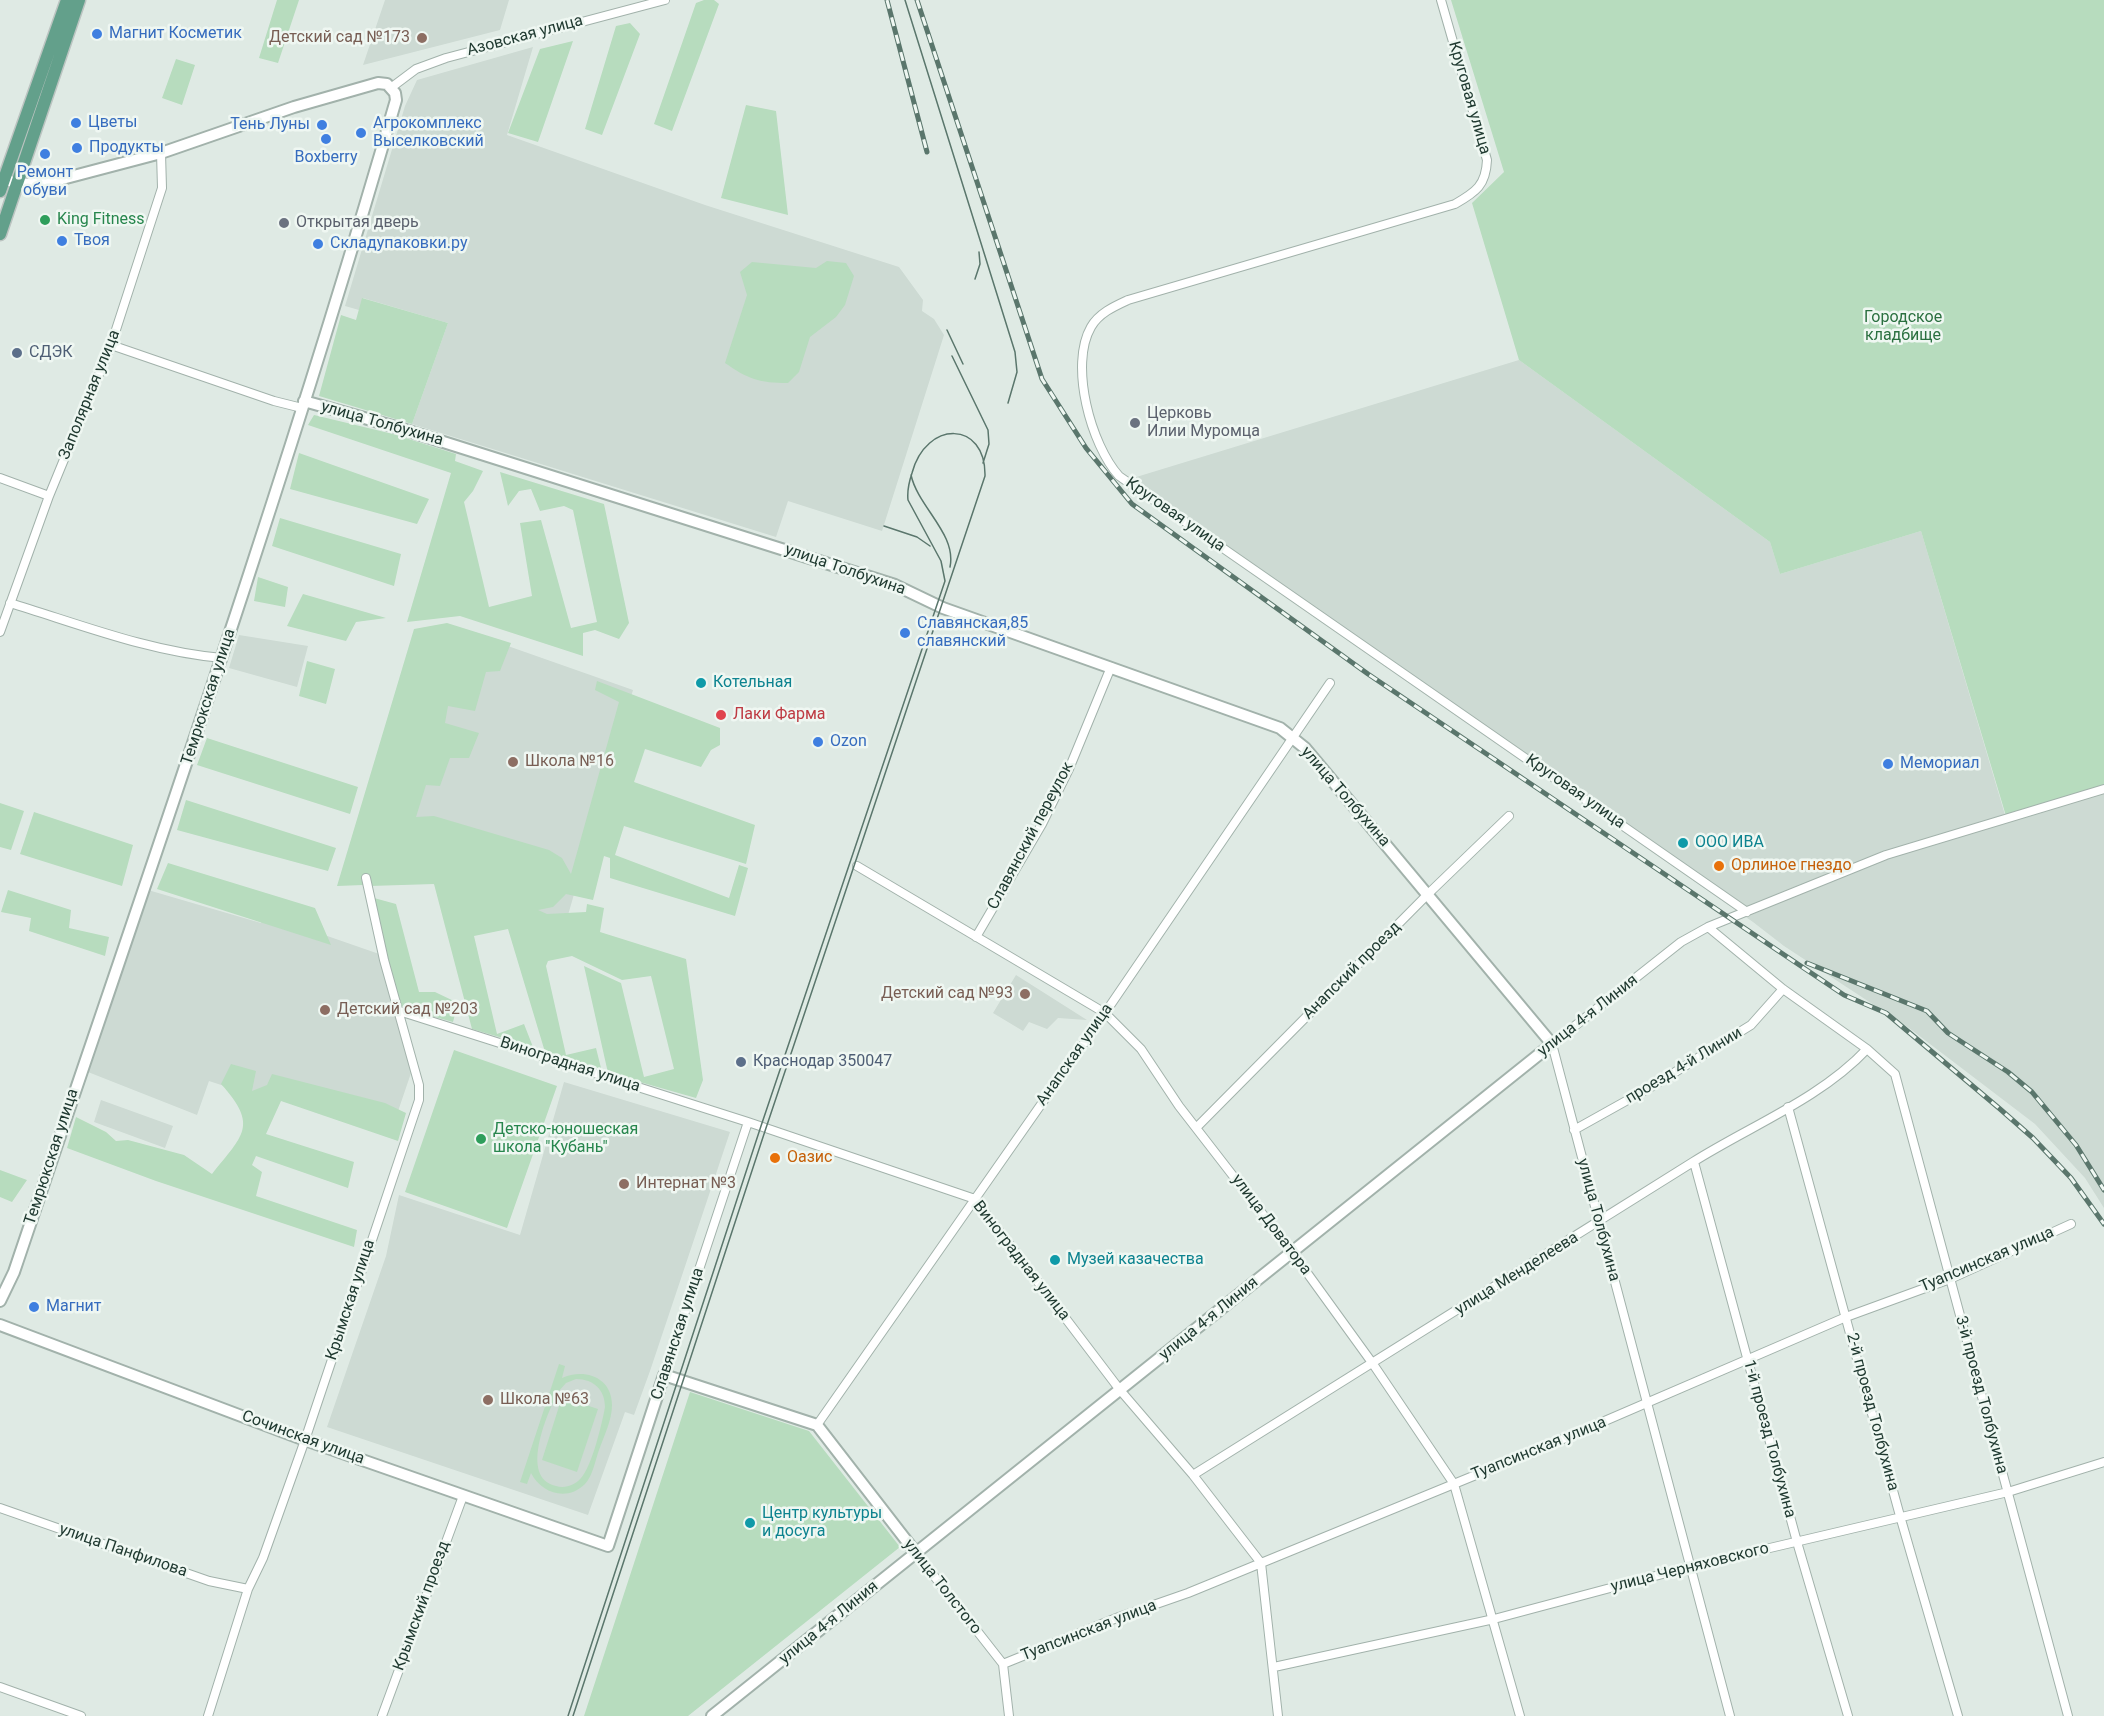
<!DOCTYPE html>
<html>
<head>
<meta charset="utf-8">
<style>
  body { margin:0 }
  canvas { display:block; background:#dfeae4 }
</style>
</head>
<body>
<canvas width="2104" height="1716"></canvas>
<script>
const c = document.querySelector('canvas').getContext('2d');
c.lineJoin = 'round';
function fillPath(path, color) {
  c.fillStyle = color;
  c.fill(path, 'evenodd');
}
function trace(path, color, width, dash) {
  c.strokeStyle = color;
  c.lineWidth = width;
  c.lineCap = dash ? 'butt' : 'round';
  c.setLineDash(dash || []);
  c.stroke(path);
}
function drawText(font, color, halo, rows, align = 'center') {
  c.font = font + ' Roboto,sans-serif';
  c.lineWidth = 5;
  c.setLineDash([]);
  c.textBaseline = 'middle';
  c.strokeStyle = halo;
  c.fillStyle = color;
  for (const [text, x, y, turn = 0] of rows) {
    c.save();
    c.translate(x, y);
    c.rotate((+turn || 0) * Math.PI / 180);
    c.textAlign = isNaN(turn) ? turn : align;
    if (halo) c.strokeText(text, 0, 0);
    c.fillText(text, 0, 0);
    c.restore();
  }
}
fillPath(new Path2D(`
  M385,0H509L500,30L363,65Z
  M533,47L507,135L705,205L899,267L923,300L922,311L934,319L944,335L882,531L788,501L776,537L412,424L448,323L363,298L359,310L345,306L405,106L417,80Z
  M1519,360L1770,542L1780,574L1921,531L2005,815L2104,785V1208L2085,1178L2035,1124L1909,1028L1784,946L1753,922L1120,482Z
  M451,626L633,690L566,922L384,870Z
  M239,635L308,646L297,687L229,668Z
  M148,890L261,923L264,914L382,955L411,1073L393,1126L275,1085L270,1101L209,1081L197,1115L88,1072Z
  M1016,975L1087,1020L1058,1018L1047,1029L1029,1022L1023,1031L993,1013Z
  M564,1082L730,1132L650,1371L634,1415L625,1412L588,1515L327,1427L386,1256L399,1195L520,1235Z
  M101,1100L173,1126L165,1148L94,1122Z`), '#cddad3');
fillPath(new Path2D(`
  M277,0H299L278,63L259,58Z
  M704,0H714L719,4L672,131L654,124L696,3Z
  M1451,0H2104V785L2006,816L1921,531L1780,574L1770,542L1519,360L1472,203L1504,172Z
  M630,23L640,34L602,135L585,129L616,26Z
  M573,41L538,142L508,133L540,49Z
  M176,59L195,65L182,105L162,98Z
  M746,105L776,111L788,215L721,198Z
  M827,261L846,263L854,276L845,305L836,317L810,337L799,372L788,383C759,383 748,379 725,363L747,295L740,272L752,262L816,268Z
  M362,298L448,323L412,424L319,396L341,315L356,320Z
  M314,415L393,434L456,454L455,461L483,471L473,491L464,502L489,607L532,596L520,523L541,520L571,628L597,622L573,510L564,506L540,511L531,489L519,491L508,506L500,472L604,504L629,623L619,639L595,630L583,633V656L460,616L407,622L451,473L308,425Z
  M299,453L429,499L417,524L290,489Z
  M280,518L401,554L394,586L272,546Z
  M258,577L288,587L285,607L254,601Z
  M303,594L386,618L356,622L346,641L287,626Z
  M447,623L511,643L500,671L486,672L475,711L448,706L445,723L479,733L469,758H450L440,786L426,785L416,817L434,816L549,850L562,858L571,874L619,702L595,690L597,681L720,728V745L711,750L701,767L645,749L634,782L755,825L746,864L624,826L615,855L729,898L739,865L748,868L735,916L610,878V858L604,856L593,900L566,894L553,907L538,910L547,914L586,912L587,904L604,908L600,932L686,959L703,1080L696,1098L608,1073L584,966L621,983L644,1077L674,1069L651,976L622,980L572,956L548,961L546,966L566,1055L596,1048L602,1072L545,1052L508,929L474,936L497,1034L524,1024L533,1047L472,1029L434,884L370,886L367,876L361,878L363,885L337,886L414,629Z
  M307,661L335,669L326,704L299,696Z
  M207,738L358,787L350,814L197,765Z
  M186,800L336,848L328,871L177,830Z
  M0,803L24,811L11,850L0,847Z
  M34,812L133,845L122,886L20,854Z
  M168,863L315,908L331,945L157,889Z
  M8,890L71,910L69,928L109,937L105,956L29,931L31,918L1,912Z
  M374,898L396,904L419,992H435L458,1003L453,1022L399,1007Z
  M454,1050L557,1086L507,1228L405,1192Z
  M231,1064L256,1071L252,1091L267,1085L272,1074L385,1103L406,1113L398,1141L281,1101L266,1134L354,1162L348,1188L256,1156L252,1165L262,1172L256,1196L357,1230L354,1247L156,1181L67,1148L76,1117L106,1132L116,1141L128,1140L184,1155L212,1174C243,1135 259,1126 221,1084Z
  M0,1170L27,1180L12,1202L0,1197Z
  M559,1364L565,1366L562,1378C584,1368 612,1377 612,1405C612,1420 604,1436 599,1450C595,1461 593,1475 585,1484C567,1502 541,1493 531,1473L527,1484L520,1482ZM576,1379C594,1379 605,1390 605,1407C602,1424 592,1466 581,1478C575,1485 565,1489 556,1486C519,1478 547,1414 558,1392L566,1383Z
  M690,1392L809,1431L900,1547L688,1716H584Z
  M562,1397L598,1409L577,1472L542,1460Z`), '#b7dcbe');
const minor = new Path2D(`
  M1441,0L1487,160C1486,185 1476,192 1455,204L1128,300C1115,306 1099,313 1091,327C1069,365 1091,445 1119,476L1747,912
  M392,87L416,69L446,58L665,0
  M111,345L274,401L302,408
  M0,478L49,496
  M10,603C79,624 150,652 222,658
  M0,632L49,496L111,345L162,188L161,153
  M857,866L1105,1013L1141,1049L1179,1106L1292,1252L1373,1364L1454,1484L1520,1716
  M1708,927L1783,989L1867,1049L1895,1074L2068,1716
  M976,937L1042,824L1069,769L1111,667
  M399,1011L748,1122L975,1199L1120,1390L1193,1475L1261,1563L1278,1716
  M1788,1107L1900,1516L1958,1716
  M1196,1128L1428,894L1509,816
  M1574,1130L1651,1087L1751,1025L1783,989
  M1694,1162L1797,1542L1848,1716
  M664,1375L748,1122
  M817,1425L1105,1013L1330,683
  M1193,1475C1360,1372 1526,1266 1693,1162C1750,1126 1820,1099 1867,1049
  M0,1508L209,1581L248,1589
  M916,1553L1003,1664L1009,1716
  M1003,1664L1119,1617L1188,1593L1549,1445L1846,1317L1950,1279L2071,1224
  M1274,1667L1494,1619L1689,1567L2008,1492L2104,1462
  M0,1687L81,1716
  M208,1716L248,1589L263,1558L305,1440L419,1100V1085L384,960L366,878
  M382,1716L463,1496
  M1730,1716L1552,1044L1681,942L1708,927L1886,855L2104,789`);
const tertiary = new Path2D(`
  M304,401L396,427L895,585L943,608L1280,728L1305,748L1552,1044L712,1716
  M0,1301L14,1272C145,883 282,495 396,100L395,93L387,84L378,83L294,107L161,153L47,183L18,184L10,181
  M0,1325L305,1440L608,1546L664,1375L817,1425L916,1553`);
const primary = new Path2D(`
  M0,191L67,0
  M0,234L79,0`);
trace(minor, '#a2b2ab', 10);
trace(tertiary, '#a2b2ab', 14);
trace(primary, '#bcc4c1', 15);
trace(minor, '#fff', 8);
trace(tertiary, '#fff', 10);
trace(primary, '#63a08b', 12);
trace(new Path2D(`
  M905,0L1015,352L1017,372L1008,403
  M975,279L980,264L979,252
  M947,330L963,364
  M952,356L988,430L989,444L983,463
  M911,475C918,507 957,534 950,567
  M884,526L917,537L930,546
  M568,1716L761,1126L945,581L941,561L908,500C907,491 909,482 912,473C926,420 986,420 985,476L766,1128L573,1716`), '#5a766c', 1.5);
const rail = new Path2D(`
  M887,0L927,152
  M917,0L1042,379L1086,448L1132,504L1368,674L1777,950L1844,995L1886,1013L2000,1109L2033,1138L2071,1178L2104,1224
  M1807,963L1927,1011L1948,1033L2008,1072L2032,1092L2076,1145L2104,1190`);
trace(rail, '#5a766c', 5);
trace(rail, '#eff7f2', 3, [9]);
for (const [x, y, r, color] of [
  [97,34,6,"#3f7fe0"],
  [422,38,6,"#8d6e63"],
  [76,123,6,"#3f7fe0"],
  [322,125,6,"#3f7fe0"],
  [361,133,6,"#3f7fe0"],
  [326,139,6,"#3f7fe0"],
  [77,148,6,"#3f7fe0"],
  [45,154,6,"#3f7fe0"],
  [45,220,6,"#2e9e5b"],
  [284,223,6,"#6b7280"],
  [62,241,6,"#3f7fe0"],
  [318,244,6,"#3f7fe0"],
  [17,353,6,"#5c6f8a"],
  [1135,423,6,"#6b7280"],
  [905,633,6,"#3f7fe0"],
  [701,683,6,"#0f9aa8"],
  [721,715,6,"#e0444e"],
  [818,742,6,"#3f7fe0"],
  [513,762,6,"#8d6e63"],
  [1888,764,6,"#3f7fe0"],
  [1683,843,6,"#0f9aa8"],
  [1719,866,6,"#e8710a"],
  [1025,994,6,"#8d6e63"],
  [325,1010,6,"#8d6e63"],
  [741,1062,6,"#5c6f8a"],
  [481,1139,6,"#2e9e5b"],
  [775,1158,6,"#e8710a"],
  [624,1184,6,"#8d6e63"],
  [1055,1260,6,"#0f9aa8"],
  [34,1307,6,"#3f7fe0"],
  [488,1400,6,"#8d6e63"],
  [750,1523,6,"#0f9aa8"]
]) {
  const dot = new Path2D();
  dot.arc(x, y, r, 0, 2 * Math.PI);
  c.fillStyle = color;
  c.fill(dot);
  trace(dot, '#eff7f2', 2);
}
drawText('16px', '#366cbe', '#eff7f2', [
  ["Магнит Косметик",109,34],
  ["Цветы",88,123],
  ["Агрокомплекс",373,124],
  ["Выселковский",373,142],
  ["Тень Луны",310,125,"right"],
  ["Продукты",89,148],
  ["Boxberry",326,158,"center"],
  ["Ремонт",45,173,"center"],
  ["обуви",45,191,"center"],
  ["Твоя",74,241],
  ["Складупаковки.ру",330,244],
  ["Славянская,85",917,624],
  ["славянский",917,642],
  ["Ozon",830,742],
  ["Мемориал",1900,764],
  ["Магнит",46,1307]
], 'left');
drawText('16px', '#203a31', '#eff7f2', [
  ["Азовская улица",525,36,-15],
  ["Круговая улица",1469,98,74],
  ["Заполярная улица",90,395,-68],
  ["улица Толбухина",382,424,16],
  ["Круговая улица",1175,515,35],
  ["улица Толбухина",845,570,19],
  ["Темрюкская улица",209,697,-72],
  ["Круговая улица",1575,792,35],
  ["улица Толбухина",1345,797,49],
  ["Славянский переулок",1031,836,-62],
  ["Анапский проезд",1352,971,-45],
  ["улица 4-я Линия",1588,1016,-38],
  ["Анапская улица",1075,1055,-55],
  ["Виноградная улица",570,1065,18],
  ["проезд 4-й Линии",1684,1066,-31],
  ["Темрюкская улица",52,1157,-72],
  ["улица Толбухина",1598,1220,75],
  ["улица Доватора",1271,1225,53],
  ["Туапсинская улица",1987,1260,-23],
  ["Виноградная улица",1021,1261,52],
  ["улица Менделеева",1517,1274,-32],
  ["Крымская улица",351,1300,-72],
  ["улица 4-я Линия",1209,1319,-39],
  ["Славянская улица",678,1334,-72],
  ["3-й проезд Толбухина",1981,1395,75],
  ["2-й проезд Толбухина",1872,1412,75],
  ["Сочинская улица",303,1438,20],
  ["1-й проезд Толбухина",1769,1439,75],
  ["Туапсинская улица",1539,1449,-22],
  ["улица Панфилова",123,1551,19],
  ["улица Черняховского",1690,1568,-14],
  ["улица Толстого",942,1587,52],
  ["Крымский проезд",422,1606,-70],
  ["улица 4-я Линия",829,1623,-39],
  ["Туапсинская улица",1089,1631,-21]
]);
drawText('16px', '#785e54', '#eff7f2', [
  ["Детский cад №173",410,38,"right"],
  ["Школа №16",525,762],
  ["Детский сад №93",1013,994,"right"],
  ["Детский сад №203",337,1010],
  ["Интернат №3",636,1184],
  ["Школа №63",500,1400]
], 'left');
drawText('16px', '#27864d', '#eff7f2', [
  ["King Fitness",57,220],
  ["Детско-юношеская",493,1130],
  ["школа \"Кубань\"",493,1148]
], 'left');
drawText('16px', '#5b616d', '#eff7f2', [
  ["Открытая дверь",296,223],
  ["Церковь",1147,414],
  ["Илии Муромца",1147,432]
], 'left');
drawText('16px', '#2b7040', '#eff7f2', [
  ["Городское",1903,318],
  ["кладбище",1903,336]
]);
drawText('16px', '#4e5e75', '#eff7f2', [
  ["СДЭК",29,353],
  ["Краснодар 350047",753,1062]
], 'left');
drawText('16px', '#0d838f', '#eff7f2', [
  ["Котельная",713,683],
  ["ООО ИВА",1695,843],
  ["Музей казачества",1067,1260],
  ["Центр культуры",762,1514],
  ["и досуга",762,1532]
], 'left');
drawText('16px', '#be3a42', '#eff7f2', [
  ["Лаки Фарма",733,715]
], 'left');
drawText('16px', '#c56008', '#eff7f2', [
  ["Орлиное гнездо",1731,866],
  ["Оазис",787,1158]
], 'left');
</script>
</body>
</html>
